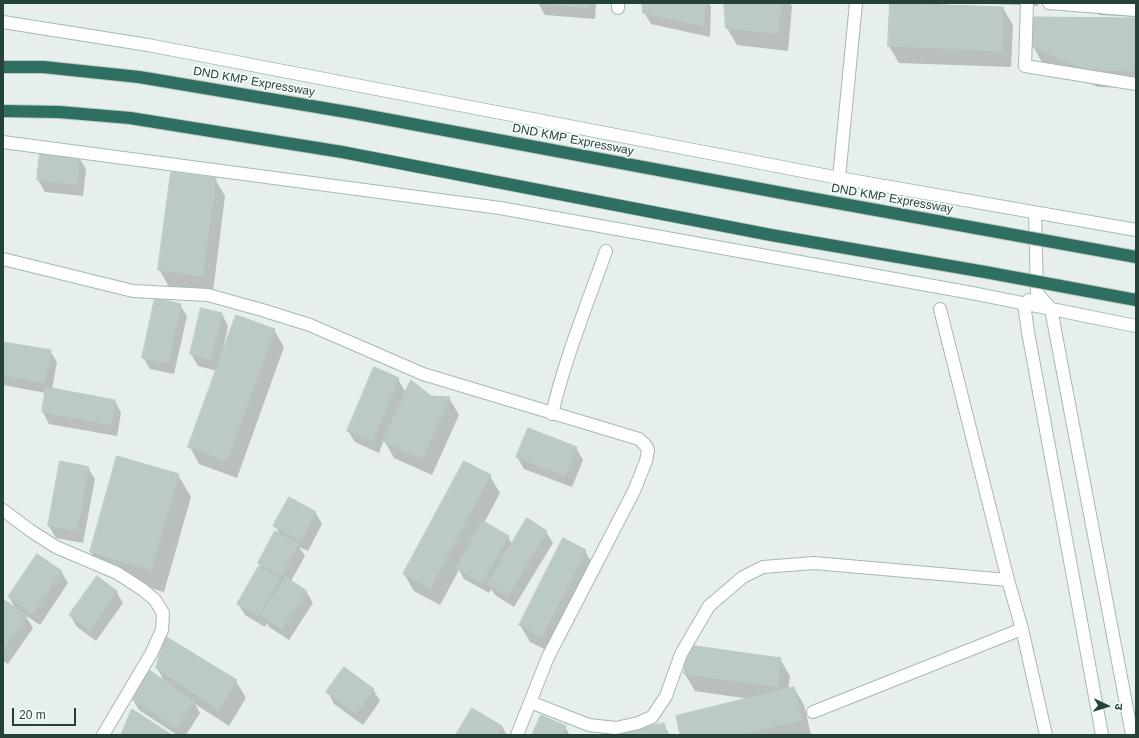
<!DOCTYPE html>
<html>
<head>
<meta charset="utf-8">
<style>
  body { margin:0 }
  #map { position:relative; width:1139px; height:738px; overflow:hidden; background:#e6efeb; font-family:Helvetica,"Noto Sans Devanagari",sans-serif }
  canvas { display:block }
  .frame { position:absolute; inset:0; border:4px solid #24423a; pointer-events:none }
  .north { position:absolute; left:1087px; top:686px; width:40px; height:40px; -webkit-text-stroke:3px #f7fbf9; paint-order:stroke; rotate:94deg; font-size:11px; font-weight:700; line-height:16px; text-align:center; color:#24423a }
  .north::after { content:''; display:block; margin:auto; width:14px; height:18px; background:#24423a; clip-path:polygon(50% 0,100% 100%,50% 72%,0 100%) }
  .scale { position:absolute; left:12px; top:708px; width:64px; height:18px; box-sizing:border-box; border:2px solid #24423a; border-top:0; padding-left:5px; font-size:12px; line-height:14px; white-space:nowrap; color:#24423a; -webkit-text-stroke:3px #f7fbf9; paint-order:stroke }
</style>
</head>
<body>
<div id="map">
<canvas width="1139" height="738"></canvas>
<div class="frame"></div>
<div class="north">उ</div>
<div class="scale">20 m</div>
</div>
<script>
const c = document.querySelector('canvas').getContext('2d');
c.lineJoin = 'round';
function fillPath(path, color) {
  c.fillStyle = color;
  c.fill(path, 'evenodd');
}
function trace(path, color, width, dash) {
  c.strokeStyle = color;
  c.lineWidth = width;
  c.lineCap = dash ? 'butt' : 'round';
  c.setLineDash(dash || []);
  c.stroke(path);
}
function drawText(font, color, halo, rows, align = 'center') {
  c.font = font + ' Helvetica,sans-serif';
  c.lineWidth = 3.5;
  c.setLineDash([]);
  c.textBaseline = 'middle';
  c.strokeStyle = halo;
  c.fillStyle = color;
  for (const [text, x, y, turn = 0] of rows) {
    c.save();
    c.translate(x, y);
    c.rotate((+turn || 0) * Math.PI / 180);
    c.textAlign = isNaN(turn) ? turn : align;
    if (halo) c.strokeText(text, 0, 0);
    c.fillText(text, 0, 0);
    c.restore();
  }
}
fillPath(new Path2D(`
  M538,3H596L595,19L545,15Z
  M643,3H709L711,7L710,37L651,24L644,12Z
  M725,3H790L792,7L788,51L737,45L727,28Z
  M990,3H1038V6L991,4Z
  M1092,3H1136V17L1099,15Z
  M1003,8L1013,25L1011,67L899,63L889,46Z
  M1134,19L1136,22V88L1098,87L1043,64L1033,46Z
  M79,158L86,169L83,196L45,192L38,180Z
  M215,179L225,196L213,292L169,287L159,269Z
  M180,305L187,316L174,374L150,369L143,357Z
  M202,309L222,314L228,326L222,354L223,355L274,330L284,347L237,478L199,464L190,447L217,371L198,366L191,354Z
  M3,343L50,351L57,362L52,389L115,401L121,413L117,436L49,424L43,412L46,393L3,385Z
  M398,379L406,393L430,397L449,398L459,415L432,475L394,458L384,440L379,453L355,442L348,431Z
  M576,448L583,460L572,487L524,469L517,457Z
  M88,468L95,479L83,543L56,538L49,526Z
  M178,475L191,497L164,592L103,574L91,552Z
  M490,476L500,493L484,523L508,537L512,544L546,532L553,543L514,607L495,595L491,589L489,593L464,579L459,570L440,605L414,591L404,574Z
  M315,512L322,524L308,551L299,547L305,556L291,581L306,591L313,603L289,640L269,627L267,623L265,627L245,615L238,604L262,569L259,563L280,534L275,526Z
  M564,540L585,551L595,568L552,653L530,642L520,625Z
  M61,571L68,583L40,625L25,615L33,628L8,664L3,661V602L16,610L9,597Z
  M116,591L123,603L96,641L77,627L70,615Z
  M166,637L236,681L246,698L229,726L195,704L200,713L186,735H177L139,710L132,698L165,683L157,668Z
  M689,646L780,659L790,676L788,690L794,688L804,705L811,735H681L750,699L695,691L685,674Z
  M373,689L380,701L363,725L334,704L328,692Z
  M663,724L670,735H619Z
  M502,726L507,735H457Z
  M565,727L570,735H533Z`), '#0003');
const building = new Path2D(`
  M537,3H589L588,8Z
  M642,3H705L704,26L643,13Z
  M724,3H781L778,34L726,28Z
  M890,3L1003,7L1002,51L888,46Z
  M1032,17L1135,18L1134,71L1087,70L1032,47Z
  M40,152L80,157L77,185L37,180Z
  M171,172L216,178L203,276L158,270Z
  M155,298L181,304L168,363L142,358Z
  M201,308L222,313L211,360L190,354Z
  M236,315L275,329L227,461L188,447Z
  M3,342L51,350L45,383L3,375Z
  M374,367L399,378L372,442L347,431Z
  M411,380L431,396L450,397L422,459L383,441Z
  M46,387L115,400L111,425L42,412Z
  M528,428L577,447L565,476L516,457Z
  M117,456L179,474L151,570L90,552Z
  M60,461L89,467L77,531L48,526Z
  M464,461L491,475L430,588L403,574Z
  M289,497L316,512L301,541L273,526Z
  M527,518L547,531L508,596L487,584Z
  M483,521L509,536L482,583L456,568Z
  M275,531L299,544L281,576L258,563Z
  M563,538L586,550L542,636L519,625Z
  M37,554L62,571L33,614L8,597Z
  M259,566L280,579L258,616L237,604Z
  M97,576L117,591L90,630L69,615Z
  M286,577L307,591L282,629L261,615Z
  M3,599L27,616L3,650Z
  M165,636L237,680L219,710L156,668Z
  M688,645L781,658L777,687L684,674Z
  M344,667L374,689L356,714L326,692Z
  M149,670L194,701L176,728L131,698Z
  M794,687L802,720L738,735H680L676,716Z
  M472,708L502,726L497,735H456Z
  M132,709L172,735H121Z
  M541,715L566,726L562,735H532Z
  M664,723L667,735H615Z`);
fillPath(building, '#bbcac4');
trace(building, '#b8c9c2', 1);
const street = new Path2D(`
  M1027,3L1025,66L1136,84
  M1049,3L1136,10
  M618,8V3
  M839,178L856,3
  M3,259L133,291L208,295L262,310L310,325L423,374L639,439L646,446L648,450L646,461L634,491L548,657L517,735
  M940,309L1008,580L1022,629L1046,735
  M552,414C565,358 587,305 606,251
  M3,510L31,531L56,547L117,573L142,589L155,600L163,613L162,630L151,654L103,735
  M530,702L589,725L616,728L638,723L652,717L666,696L681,654L709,606L743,577L763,567L814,563L1008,580
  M813,712L1022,629`);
const secondary = new Path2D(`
  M3,22L148,45L839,178L1136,230
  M3,142L500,208L972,293L1136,326
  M1035,213L1037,293L1051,309L1132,735
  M1029,300L1024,304L1028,332L1102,735`);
trace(street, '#a8b8b2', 14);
trace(secondary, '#a4bbb3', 14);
trace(street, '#fff', 12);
trace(secondary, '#fff', 12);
const highwayBridge = new Path2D(`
  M3,67H43L139,77L353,113L782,193L1136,257
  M3,111L59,112L130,118L342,152L771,235L985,272L1136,300`);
trace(highwayBridge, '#c2cac8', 14, []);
trace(highwayBridge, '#2f6f62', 12);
drawText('12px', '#24423a', '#f7fbf9', [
  ["DND KMP Expressway",254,82,10],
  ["DND KMP Expressway",573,140,11],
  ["DND KMP Expressway",892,199,10]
]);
</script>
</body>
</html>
